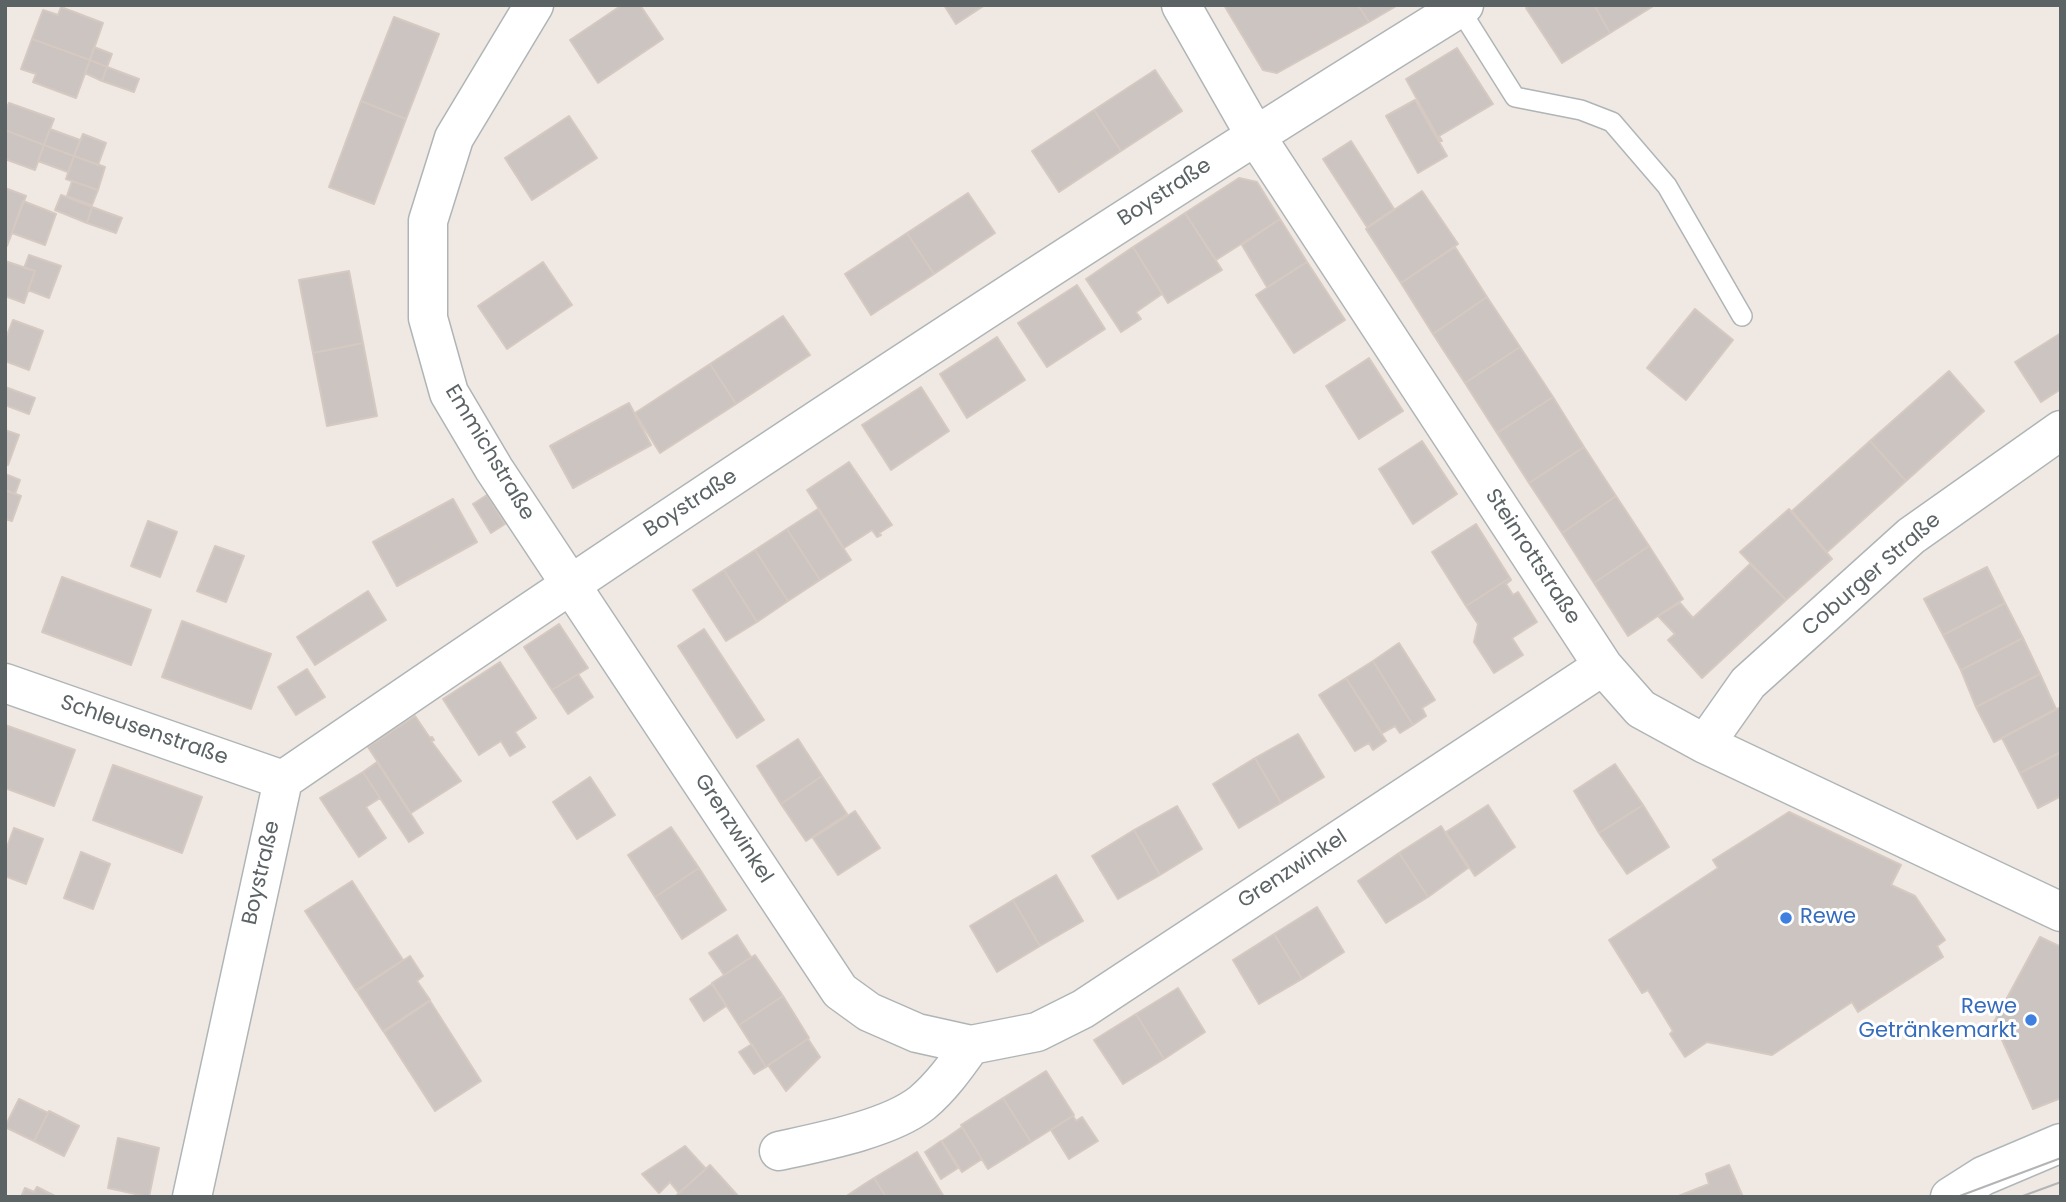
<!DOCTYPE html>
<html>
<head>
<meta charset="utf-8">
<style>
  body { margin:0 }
  #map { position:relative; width:2066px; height:1202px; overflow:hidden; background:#f0e9e3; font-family:Poppins,sans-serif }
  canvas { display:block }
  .frame { position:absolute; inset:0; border:7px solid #5b6365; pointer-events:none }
</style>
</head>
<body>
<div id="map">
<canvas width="2066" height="1202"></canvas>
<div class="frame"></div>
</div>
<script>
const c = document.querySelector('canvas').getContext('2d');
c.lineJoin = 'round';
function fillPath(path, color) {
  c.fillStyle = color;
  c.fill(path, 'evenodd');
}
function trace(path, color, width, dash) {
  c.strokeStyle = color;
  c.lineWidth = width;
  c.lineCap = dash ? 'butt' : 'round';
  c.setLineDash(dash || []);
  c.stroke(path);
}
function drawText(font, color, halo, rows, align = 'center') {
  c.font = font + ' Poppins,sans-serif';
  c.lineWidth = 6;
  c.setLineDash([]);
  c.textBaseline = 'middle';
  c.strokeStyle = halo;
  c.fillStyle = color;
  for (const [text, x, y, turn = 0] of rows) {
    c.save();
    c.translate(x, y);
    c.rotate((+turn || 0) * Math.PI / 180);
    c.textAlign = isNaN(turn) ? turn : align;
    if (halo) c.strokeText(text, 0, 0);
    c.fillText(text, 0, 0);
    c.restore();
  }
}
const building = new Path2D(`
  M622,5H640L663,39L598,83L570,40Z
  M944,5H985L956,24Z
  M1224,5H1358L1369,22L1277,73L1263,70Z
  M1358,5H1398L1369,22Z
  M1530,5H1594L1610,33L1562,63L1526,8Z
  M1594,5H1655L1610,33Z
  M61,7L103,23L90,60L32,39L43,10L58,15Z
  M394,17L439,34L406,119L361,101Z
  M32,39L90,60L76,98L33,82L36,74L21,69Z
  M94,47L112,54L107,67L90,60Z
  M1457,48L1493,104L1439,136L1442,141H1440L1406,79Z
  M90,60L107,67L102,81L85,73Z
  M107,67L139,79L134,92L102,81Z
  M1155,70L1182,111L1121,151L1094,110Z
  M1415,100L1447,156L1418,173L1386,116Z
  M361,101L406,119L374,204L329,187Z
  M9,103L54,119L44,145L5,130V112Z
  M1094,110L1121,151L1059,192L1032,151Z
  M569,116L597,158L532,200L505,158Z
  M50,129L80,140L74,156L44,145Z
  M5,130L44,145L35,170L5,159Z
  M83,134L106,143L98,165L74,156Z
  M1351,141L1394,209L1367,227L1323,159Z
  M44,145L74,156L68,172L38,161Z
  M74,156L105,167L98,190L66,179Z
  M1239,178L1257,182L1280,219L1216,260L1185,213Z
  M72,181L98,190L92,205L67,196Z
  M5,188L26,196L7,246H5Z
  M1422,191L1458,244L1401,283L1366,229Z
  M968,193L995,233L934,274L907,233Z
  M61,195L92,207L87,223L55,210Z
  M23,201L56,214L45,245L12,233Z
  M92,207L122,218L116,233L87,223Z
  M1185,213L1222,270L1168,303L1133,247Z
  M1280,219L1307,262L1267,287L1242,245Z
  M907,233L934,274L871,315L845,274Z
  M1133,247L1162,294L1136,312L1141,319L1121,332L1086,279Z
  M1455,247L1487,297L1433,334L1401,283Z
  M29,255L61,266L49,298L28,290L35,271L24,268Z
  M5,261L35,271L24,303L5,296Z
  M543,262L572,305L507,349L478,306Z
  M1307,262L1345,320L1294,353L1256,295Z
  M349,271L363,343L313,353L299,280Z
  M1077,285L1105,329L1047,367L1018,323Z
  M1487,297L1520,347L1465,383L1433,334Z
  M1695,309L1733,340L1686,400L1647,368Z
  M783,316L810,355L736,404L710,364Z
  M13,320L43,331L29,370L5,361V340Z
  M2061,333V389L2041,402L2015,362Z
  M997,337L1025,380L967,418L940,374Z
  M363,343L377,416L327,426L313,353Z
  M1520,347L1553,397L1497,433L1465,383Z
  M1369,358L1403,411L1359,439L1326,386Z
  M710,364L736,404L660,453L635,413Z
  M1949,371L1984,411L1906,481L1870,441Z
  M5,387L35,398L29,414L5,405Z
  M921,387L949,431L891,470L862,425Z
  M1553,397L1584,447L1529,483L1497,433Z
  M629,403L651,445L573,488L550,446Z
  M5,430L19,435L8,465L5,464Z
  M1422,441L1457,494L1413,524L1379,469Z
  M1870,441L1906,481L1827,552L1792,511Z
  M1584,447L1616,496L1562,533L1529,483Z
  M849,462L892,525L879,533L881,535L877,537L872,530L844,548L807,490Z
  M5,474L20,480L15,494L5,490Z
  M5,490L21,496L12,521L5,519Z
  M487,495L505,524L491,533L473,504Z
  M1616,496L1649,546L1594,583L1562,533Z
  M453,499L477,542L397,586L373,542Z
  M818,509L851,560L820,580L787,529Z
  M1789,509L1832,559L1786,600L1740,552Z
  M148,521L177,532L160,577L131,566Z
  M1476,524L1510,578L1466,606L1432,552Z
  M787,529L820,580L788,601L755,550Z
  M215,546L244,556L226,602L197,591Z
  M1649,546L1683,599L1628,636L1594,583Z
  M755,550L788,601L757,622L724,570Z
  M1750,564L1786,600L1702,678L1668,640L1675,634L1658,616L1680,603L1693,618Z
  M1987,567L2005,603L1943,635L1924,599Z
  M724,570L757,622L726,641L693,590Z
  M62,577L151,610L131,665L42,632Z
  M1510,578L1511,580L1506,584L1513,595L1518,592L1537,622L1512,638L1523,655L1494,673L1474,642L1478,624L1466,606Z
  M368,591L386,620L315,665L297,637Z
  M2005,603L2023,638L1961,670L1943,635Z
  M182,621L271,654L251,709L162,677Z
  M559,624L588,668L552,690L524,647Z
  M704,629L764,720L737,738L678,646Z
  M2023,638L2040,674L1976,707L1961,670Z
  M1399,643L1435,700L1422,708L1426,716L1413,725L1373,661Z
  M1373,661L1413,725L1400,733L1395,726L1382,733L1346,678Z
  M500,662L536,718L515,732L525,747L510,756L501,741L479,755L443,699Z
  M307,669L325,697L296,715L278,687Z
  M578,674L593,697L568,714L552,690Z
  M2040,674L2056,709L1994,742L1976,707Z
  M1346,678L1386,741L1373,750L1369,743L1355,751L1319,695Z
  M2061,707V752L2020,773L2002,738Z
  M415,716L430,738L432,737L434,740L431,741L461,781L411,813L368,747Z
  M5,725L75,750L54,806L5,788Z
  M1298,734L1324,777L1281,803L1255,758Z
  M798,739L822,776L781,804L757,766Z
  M2061,752V796L2038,808L2020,773Z
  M1255,758L1281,803L1239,828L1213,784Z
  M377,762L423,833L409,842L363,772Z
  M1615,764L1643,805L1599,833L1574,791Z
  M113,765L202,797L182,853L93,820Z
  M363,772L380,798L366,807L386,838L359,857L320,798Z
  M822,776L847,814L806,841L781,804Z
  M590,777L615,815L577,839L553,802Z
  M1488,805L1515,847L1475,876L1446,832Z
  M1643,805L1669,847L1627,874L1599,833Z
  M1177,806L1202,849L1160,875L1134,830Z
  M855,811L880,848L838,875L813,838Z
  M1789,812L1901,865L1891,885L1915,896L1945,940L1937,946L1943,957L1858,1012L1852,1002L1772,1055L1707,1042L1685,1057L1670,1034L1673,1031L1648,990L1642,993L1609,940L1718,868L1713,860Z
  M1441,826L1468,868L1428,897L1399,853Z
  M671,827L699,868L655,897L628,855Z
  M14,828L43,839L26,884L5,876V852Z
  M1134,830L1160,875L1118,899L1092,856Z
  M81,852L110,864L93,909L64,898Z
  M1399,853L1428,897L1386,923L1358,881Z
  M699,868L726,910L682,939L655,897Z
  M1056,875L1083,921L1040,946L1013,900Z
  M352,881L403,960L356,990L305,911Z
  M1013,900L1040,946L997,972L970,926Z
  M1317,907L1344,952L1302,979L1274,934Z
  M1274,934L1302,979L1259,1004L1233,960Z
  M737,935L751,957L724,975L709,953Z
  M2040,937L2061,947V1098L2033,1109L1994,1022Z
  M755,955L783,996L739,1025L712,983Z
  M410,956L423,976L417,981L430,1000L383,1031L357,991Z
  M712,984L726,1006L704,1021L690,999Z
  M1178,988L1205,1032L1164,1059L1136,1014Z
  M783,996L809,1038L766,1067L739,1025Z
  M430,1001L481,1081L435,1111L384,1032Z
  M1136,1014L1164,1059L1123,1084L1094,1040Z
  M808,1039L820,1057L786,1091L768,1065Z
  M752,1044L766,1067L754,1074L739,1052Z
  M1046,1071L1074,1115L1031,1142L1003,1098Z
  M1003,1098L1031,1142L988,1169L961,1125Z
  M19,1099L48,1113L34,1141L5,1127Z
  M49,1111L79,1126L64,1156L34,1141Z
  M1073,1116L1076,1121L1082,1117L1098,1141L1069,1159L1051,1130Z
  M962,1127L982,1159L962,1172L942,1141Z
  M118,1138L159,1148L149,1197L108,1188Z
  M941,1141L958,1168L941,1179L925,1152Z
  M685,1146L706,1169L679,1193L670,1182L659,1193L642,1174Z
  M917,1152L944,1197H886L874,1178Z
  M710,1165L739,1197H675L679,1193Z
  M1729,1165L1743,1197H1676L1709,1184L1706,1174Z
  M874,1178L886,1197H845L863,1185Z
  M37,1187L57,1197H21L25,1188L34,1192Z`);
fillPath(building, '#cbc4c0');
trace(building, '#d5c9c1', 2);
const lane = new Path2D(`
  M1459,8L1515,97L1581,110L1612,122L1667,186L1742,316`);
const street = new Path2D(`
  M534,5L454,138L428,221V318L449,393L494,469L840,991L869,1012L917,1033L971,1045L1037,1032L1083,1009L1603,666
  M1181,5L1255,135L1603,666L1641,709L1705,744L2061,912
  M5,683L283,780
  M1705,744L1748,683L1911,536L2061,430
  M779,1151C820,1142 889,1129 922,1103C942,1086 956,1066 971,1045
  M192,1197L283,780C671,514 1064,253 1464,5`);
const secondary = new Path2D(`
  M1950,1197L1983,1176L2061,1143`);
trace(lane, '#afb5b7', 22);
trace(street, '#afb5b7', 41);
trace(secondary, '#b0b7ba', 41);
trace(lane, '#fff', 19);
trace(street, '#fff', 38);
trace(secondary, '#fff', 38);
trace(new Path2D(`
  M1957,1197L2061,1158
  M2020,1197L2061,1182`), '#b3b4b5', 2);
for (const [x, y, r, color] of [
  [1786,918,7,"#3f7fe0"],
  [2031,1020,7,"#3f7fe0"]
]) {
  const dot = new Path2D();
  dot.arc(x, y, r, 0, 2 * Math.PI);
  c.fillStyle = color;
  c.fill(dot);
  trace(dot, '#fff', 2.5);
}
drawText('21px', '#5b6365', '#fff', [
  ["Boystraße",1165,193,-33],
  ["Emmichstraße",489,453,59],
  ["Boystraße",691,504,-33],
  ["Steinrottstraße",1532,557,57],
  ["Coburger Straße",1872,575,-41],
  ["Schleusenstraße",144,731,19],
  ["Grenzwinkel",733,829,57],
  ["Grenzwinkel",1293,870,-33],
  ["Boystraße",262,873,-77]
]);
drawText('21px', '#366cbe', '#fff', [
  ["Rewe",1800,918],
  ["Rewe",2017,1008,"right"],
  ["Getränkemarkt",2017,1032,"right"]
], 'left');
</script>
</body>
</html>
